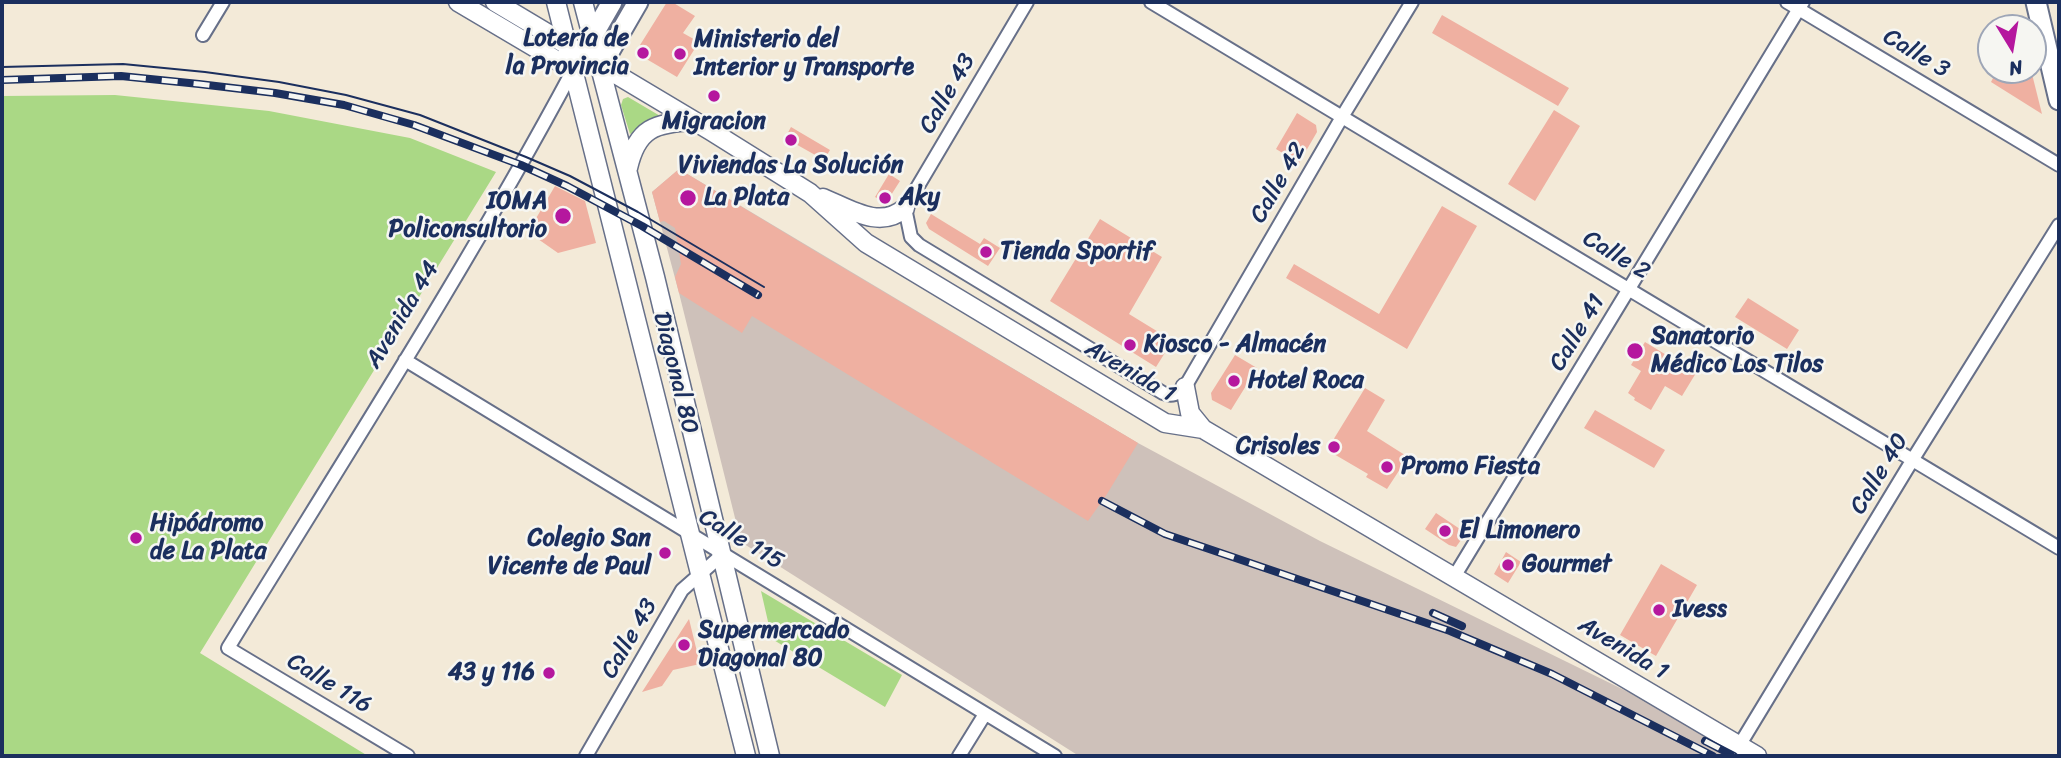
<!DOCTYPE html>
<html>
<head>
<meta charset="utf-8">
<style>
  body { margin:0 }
  #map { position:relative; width:2061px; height:758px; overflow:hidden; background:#f3ead8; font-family:Sriracha,sans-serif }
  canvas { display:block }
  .frame { position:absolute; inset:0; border:4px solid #1b2f5e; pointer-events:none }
  .north { position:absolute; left:1977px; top:14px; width:70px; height:70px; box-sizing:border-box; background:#f6f6f2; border:2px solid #9ea6b7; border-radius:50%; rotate:169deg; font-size:19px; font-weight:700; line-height:28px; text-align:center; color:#1b2f5e }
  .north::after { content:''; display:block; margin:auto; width:24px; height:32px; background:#b5179e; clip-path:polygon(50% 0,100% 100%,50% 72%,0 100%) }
</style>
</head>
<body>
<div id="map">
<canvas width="2061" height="758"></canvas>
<div class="frame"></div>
<div class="north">N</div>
</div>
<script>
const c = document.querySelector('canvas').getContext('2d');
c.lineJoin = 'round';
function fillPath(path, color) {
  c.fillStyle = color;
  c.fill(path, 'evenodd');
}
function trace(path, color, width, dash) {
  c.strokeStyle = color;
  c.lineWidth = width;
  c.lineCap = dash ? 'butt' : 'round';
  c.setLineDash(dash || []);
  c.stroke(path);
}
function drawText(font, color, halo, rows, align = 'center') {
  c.font = font + ' Sriracha,sans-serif';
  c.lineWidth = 5;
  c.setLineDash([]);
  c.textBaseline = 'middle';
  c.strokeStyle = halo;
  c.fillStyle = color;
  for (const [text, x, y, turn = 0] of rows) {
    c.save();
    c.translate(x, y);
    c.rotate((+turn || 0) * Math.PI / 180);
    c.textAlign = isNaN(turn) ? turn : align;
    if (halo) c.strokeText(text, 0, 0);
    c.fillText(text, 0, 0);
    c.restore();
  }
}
fillPath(new Path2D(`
  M679,169L1138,443L1320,541L1714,734L1752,756H1079L741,542L679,293L652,192Z`), '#cec1ba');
fillPath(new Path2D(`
  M115,95L269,111L410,138L496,172L200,653L368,756H2V96Z
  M628,97L667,120L641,127L630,134L621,105L623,99Z
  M761,591L902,675L885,707L772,639Z`), '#aad885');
fillPath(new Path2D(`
  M667,2H672L695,16L683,33L699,42L677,77L643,57L640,45Z
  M1442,15L1569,88L1558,106L1432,33Z
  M1997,70H2031L2042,114L1991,82Z
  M1554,110L1580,126L1535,201L1508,184Z
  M1297,113L1316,125L1317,132L1299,163L1276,149Z
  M791,127L830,150L824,160L785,138Z
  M679,169L823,256L1138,443L1107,494L1088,521L752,316L742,333L679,293L675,277L681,264L675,228L664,221L660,222L652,192Z
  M889,174L900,181L886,203L875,197Z
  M555,186L585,201L596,243L558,253L528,232Z
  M1442,206L1477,226L1407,349L1286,278L1294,264L1379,314Z
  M931,214L980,244L984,238L1000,248L988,266L929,229L926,223Z
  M1100,219L1162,257L1129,314L1160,333L1155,340L1168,348L1156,367L1050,301Z
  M1748,298L1799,330L1787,349L1735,317Z
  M1645,342L1696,373L1682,396L1665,386L1651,410L1634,400L1635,398L1628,393L1641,371L1631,365Z
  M1235,355L1257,368L1231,410L1212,400L1211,393Z
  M1365,388L1385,400L1367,431L1408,457L1387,489L1366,477L1368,474L1327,450Z
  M1595,410L1665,450L1654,468L1584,428Z
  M1436,513L1466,533L1456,547L1449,545L1425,529Z
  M1506,552L1521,562L1508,583L1494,574Z
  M1661,564L1697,585L1656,656L1620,635Z
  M689,619L700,664L673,670L662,686L642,692Z`), '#efb0a1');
const street = new Path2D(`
  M1027,2L905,208L911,237L919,245L1163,393C1172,397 1178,394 1185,387L1342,117L1412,2
  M1151,2L2059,548
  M1787,2L2059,165
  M203,35L223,2
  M405,360L1055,756
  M1454,577L1803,2
  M1739,746L1913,459L2059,225
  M408,756L228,648C345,457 467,268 573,70
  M586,756L682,590L723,554
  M959,756L985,714`);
const secondary = new Path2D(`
  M458,2L573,70
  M495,2L711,131L810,193L866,243L1165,423L1203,429L1757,756
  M556,2L746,756
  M583,2L655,277L770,756
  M628,168C637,128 655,123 693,121
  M823,198C850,209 880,230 905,208
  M1185,387L1190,413L1203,429`);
const primary = new Path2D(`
  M2036,2L2059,100
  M601,66L638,2
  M573,70L612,2`);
trace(street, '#677089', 16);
trace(secondary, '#677089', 21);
trace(primary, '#677089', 23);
trace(street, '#fff', 12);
trace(secondary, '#fff', 18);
trace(primary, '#fff', 19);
trace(new Path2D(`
  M2,67L123,64L205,72L279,82L346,95L420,115L526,157L570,176L638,212L764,287`), '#1b2f5e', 2);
const rail = new Path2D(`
  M2,80L121,76L199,84L275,93L344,105L414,125L521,165L567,186L642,226L758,295
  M1102,501L1165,534L1450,631L1552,674L1713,756
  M1433,613L1462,626
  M1705,741L1734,756`);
trace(rail, '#1b2f5e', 8);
trace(rail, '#f6f6f2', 5, [16]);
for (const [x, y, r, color] of [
  [643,53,7,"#b5179e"],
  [680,54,7,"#b5179e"],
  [714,96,7,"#b5179e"],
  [791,140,7,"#b5179e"],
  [688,198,9,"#b5179e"],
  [885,198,7,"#b5179e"],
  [563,216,9,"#b5179e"],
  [986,252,7,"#b5179e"],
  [1130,345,7,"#b5179e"],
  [1635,351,9,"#b5179e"],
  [1234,381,7,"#b5179e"],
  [1334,447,7,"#b5179e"],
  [1387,467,7,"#b5179e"],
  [1445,531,7,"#b5179e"],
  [136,538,7,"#b5179e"],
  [665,553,7,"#b5179e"],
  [1508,565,7,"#b5179e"],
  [1659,610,7,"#b5179e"],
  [684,645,7,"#b5179e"],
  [549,673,7,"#b5179e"]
]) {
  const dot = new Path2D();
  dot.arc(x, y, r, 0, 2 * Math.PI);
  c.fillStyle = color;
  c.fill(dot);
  trace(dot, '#f6f6f2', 2.5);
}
drawText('bold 24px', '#1b2f5e', '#f6f6f2', [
  ["Lotería de",629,39,"right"],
  ["la Provincia",629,67,"right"],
  ["Ministerio del",694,40],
  ["Interior y Transporte",694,68],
  ["Migracion",714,122,"center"],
  ["Viviendas La Solución",791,166,"center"],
  ["La Plata",704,198],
  ["Aky",899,198],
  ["IOMA",547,202,"right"],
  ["Policonsultorio",547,230,"right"],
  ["Tienda Sportif",1000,252],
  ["Sanatorio",1651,337],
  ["Médico Los Tilos",1651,365],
  ["Kiosco - Almacén",1144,345],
  ["Hotel Roca",1248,381],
  ["Crisoles",1320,447,"right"],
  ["Promo Fiesta",1401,467],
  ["Hipódromo",150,524],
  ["de La Plata",150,552],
  ["El Limonero",1459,531],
  ["Colegio San",651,539,"right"],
  ["Vicente de Paul",651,567,"right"],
  ["Gourmet",1522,565],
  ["Ivess",1673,610],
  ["Supermercado",698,631],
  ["Diagonal 80",698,659],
  ["43 y 116",535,673,"right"]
], 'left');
drawText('24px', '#1b2f5e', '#f6f6f2', [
  ["Calle 3",1916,54,31],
  ["Calle 43",948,94,-60],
  ["Calle 42",1279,183,-60],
  ["Calle 2",1616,256,31],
  ["Avenida 44",403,315,-59],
  ["Calle 41",1578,333,-59],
  ["Avenida 1",1130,372,30],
  ["Diagonal 80",675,373,76],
  ["Calle 40",1880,474,-59],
  ["Calle 115",741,540,31],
  ["Calle 43",630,639,-60],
  ["Avenida 1",1623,649,31],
  ["Calle 116",329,684,31]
]);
</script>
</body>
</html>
